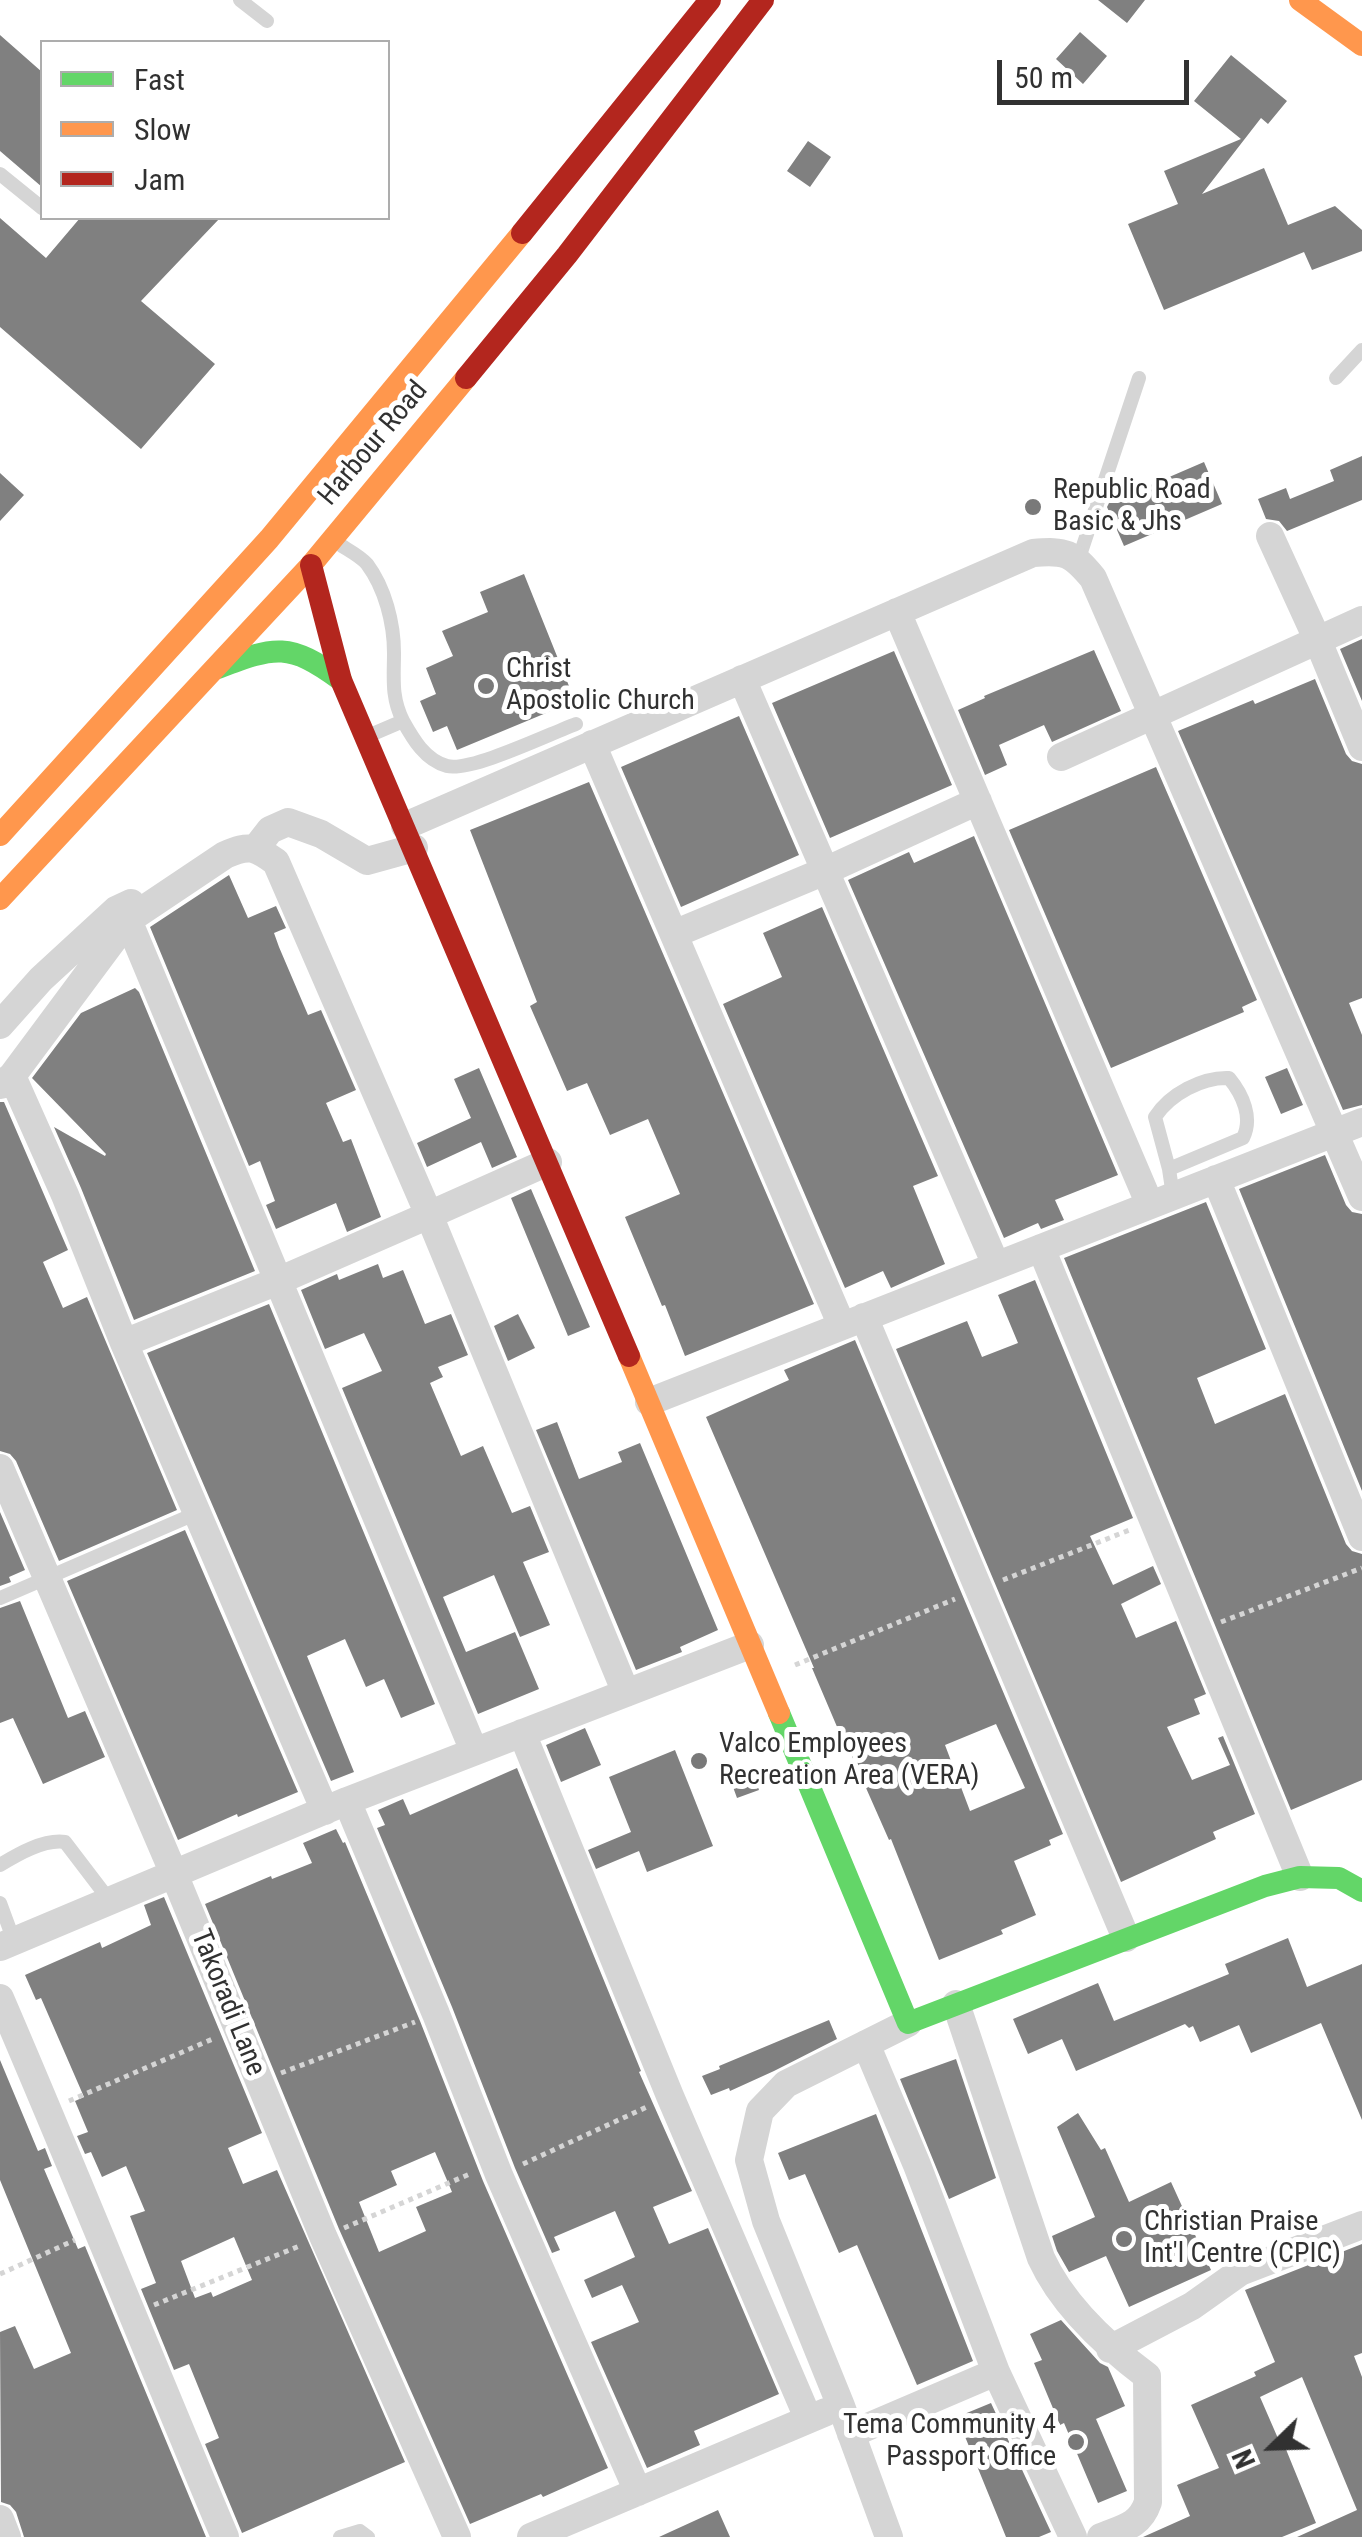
<!DOCTYPE html>
<html>
<head>
<meta charset="utf-8">
<style>
  body { margin:0 }
  #map { position:relative; width:1362px; height:2537px; overflow:hidden; background:#fff; font-family:"Roboto Condensed",sans-serif }
  canvas { display:block }
  .legend { position:absolute; left:40px; top:40px; width:350px; height:180px; box-sizing:border-box; background:#fff; border:2px solid #adadad; margin:0; padding:12px 18px; list-style:none; font-size:30px; color:#313131 }
  .legend li { display:flex; align-items:center; gap:20px; height:50px }
  .legend b { width:50px; border:2px solid #adadad }
  .north { position:absolute; left:1222px; top:2397px; width:100px; height:100px; -webkit-text-stroke:8px #fff; paint-order:stroke; rotate:247deg; font-size:28px; font-weight:700; line-height:40px; text-align:center; color:#313131 }
  .north::after { content:''; display:block; margin:auto; width:35px; height:45px; background:#313131; clip-path:polygon(50% 0,100% 100%,50% 72%,0 100%) }
  .scale { position:absolute; left:997px; top:60px; width:192px; height:45px; box-sizing:border-box; border:5px solid #313131; border-top:0; padding-left:12px; font-size:30px; line-height:35px; white-space:nowrap; color:#313131; -webkit-text-stroke:8px #fff; paint-order:stroke }
</style>
</head>
<body>
<div id="map">
<canvas width="1362" height="2537"></canvas>
<ul class="legend">
<li><b style="height:12px;background:#63d668"></b>Fast</li>
<li><b style="height:12px;background:#ff974d"></b>Slow</li>
<li><b style="height:12px;background:#b3261e"></b>Jam</li>
</ul>
<div class="north">N</div>
<div class="scale">50 m</div>
</div>
<script>
const c = document.querySelector('canvas').getContext('2d');
c.lineJoin = 'round';
function fillPath(path, color) {
  c.fillStyle = color;
  c.fill(path, 'evenodd');
}
function trace(path, color, width, dash) {
  c.strokeStyle = color;
  c.lineWidth = width;
  c.lineCap = dash ? 'butt' : 'round';
  c.setLineDash(dash || []);
  c.stroke(path);
}
function drawText(font, color, halo, rows, align = 'center') {
  c.font = font + ' "Roboto Condensed",sans-serif';
  c.lineWidth = 10;
  c.setLineDash([]);
  c.textBaseline = 'middle';
  c.strokeStyle = halo;
  c.fillStyle = color;
  for (const [text, x, y, turn = 0] of rows) {
    c.save();
    c.translate(x, y);
    c.rotate((+turn || 0) * Math.PI / 180);
    c.textAlign = isNaN(turn) ? turn : align;
    if (halo) c.strokeText(text, 0, 0);
    c.fillText(text, 0, 0);
    c.restore();
  }
}
fillPath(new Path2D(`
  M1098,0H1145L1127,23Z
  M1080,32L1107,56L1083,84L1056,59Z
  M0,35L42,72V187L0,151Z
  M1231,55L1287,101L1268,124L1261,118L1202,194L1264,168L1288,225L1335,206L1362,230V251L1312,270L1304,252L1164,310L1128,224L1178,204L1164,171L1241,139L1194,101Z
  M808,141L831,157L810,187L787,171Z
  M0,218L46,258L80,218H220L141,301L215,364L141,449L0,327Z
  M1362,456V500L1287,531L1279,521L1266,519L1258,499L1286,488L1290,499L1334,481L1330,470Z
  M1204,462L1222,504L1124,546L1107,507L1109,503Z
  M0,473L24,495L0,521Z
  M524,574L575,701L457,750L447,726L433,732L420,701L436,694L426,668L453,656L442,631L488,612L480,592Z
  M1362,639V701L1340,649Z
  M1094,650L1121,711L1052,742L1044,725L999,745L1007,765L985,775L958,710L985,698L984,696Z
  M894,651L952,785L830,838L772,703Z
  M1315,679L1346,754L1352,761L1362,764V998L1349,1003L1362,1035V1105L1343,1110L1178,731L1253,700L1255,704Z
  M739,716L799,855L681,907L621,767Z
  M1156,767L1257,1000L1242,1007L1244,1012L1111,1068L1009,830Z
  M589,782L814,1304L685,1356L665,1305L662,1306L625,1217L680,1194L648,1119L610,1135L587,1083L567,1091L530,1006L537,1002L470,830Z
  M974,836L1118,1175L1055,1200L1064,1220L1041,1229L1038,1223L1004,1238L848,880L909,852L914,863Z
  M229,875L248,918L276,906L286,928L274,933L279,947L308,1015L321,1010L356,1090L326,1103L343,1142L351,1139L381,1217L347,1232L336,1203L276,1229L266,1205L275,1201L260,1161L249,1166L150,927Z
  M822,907L938,1176L913,1186L945,1264L891,1288L883,1271L845,1288L723,1004L782,977L763,933Z
  M135,988L139,992L255,1271L134,1320L81,1188L54,1127L105,1156L106,1154L32,1078L81,1013Z
  M479,1068L517,1157L492,1168L481,1142L427,1167L417,1143L471,1118L454,1079Z
  M1287,1068L1303,1105L1281,1114L1265,1077Z
  M0,1102H4L68,1250L43,1262L63,1308L87,1297L177,1510L59,1561L16,1461L10,1454L0,1451Z
  M1325,1155L1346,1205L1352,1212L1362,1214V1491L1239,1189Z
  M531,1189L590,1327L568,1336L511,1198Z
  M1206,1202L1266,1349L1197,1378L1215,1424L1285,1394L1346,1544L1352,1551L1362,1554V1780L1291,1810L1064,1258Z
  M378,1264L383,1278L403,1270L425,1324L451,1314L468,1355L438,1367L443,1377L430,1383L461,1456L483,1446L512,1513L530,1506L549,1552L523,1562L550,1625L520,1637L494,1575L443,1597L466,1652L515,1632L539,1689L478,1714L342,1388L382,1371L364,1333L325,1349L301,1290L337,1274L339,1280Z
  M1035,1280L1133,1518L1090,1536L1113,1585L1153,1566L1161,1584L1121,1604L1136,1638L1176,1621L1206,1694L1194,1699L1200,1714L1167,1727L1192,1780L1230,1765L1218,1738L1223,1736L1255,1814L1213,1832L1216,1839L1121,1882L896,1349L967,1321L982,1357L1018,1343L998,1295Z
  M269,1304L435,1704L401,1718L384,1679L366,1687L345,1639L307,1656L354,1772L331,1781L147,1353Z
  M518,1314L535,1348L508,1361L494,1326Z
  M855,1340L1063,1834L1049,1840L1051,1845L1014,1861L1036,1915L1001,1930L1003,1934L939,1960L891,1839L889,1840L851,1754L849,1755L812,1668H814L706,1417L789,1380L784,1370ZM996,1724L1025,1788L970,1811L945,1745Z
  M557,1422L579,1479L622,1462L618,1452L640,1443L718,1630L680,1647L682,1652L636,1670L536,1430Z
  M0,1512L25,1570L9,1577L11,1582L0,1586Z
  M185,1530L298,1792L238,1817L237,1814L178,1840L67,1581Z
  M20,1601L68,1718L85,1711L105,1757L43,1784L13,1718L0,1723V1608Z
  M585,1728L601,1765L561,1782L546,1745Z
  M675,1750L713,1846L647,1872L639,1851L596,1869L588,1850L631,1832L609,1777Z
  M517,1768L641,2071L639,2072L692,2191L653,2207L669,2244L708,2228L779,2394L694,2431L700,2445L647,2468L591,2342L639,2322L622,2285L592,2298L584,2280L635,2257L615,2211L554,2237L560,2250L552,2253L515,2168L452,2007L377,1828L385,1825L378,1810L403,1799L410,1815Z
  M751,1768L759,1790L737,1798L729,1776Z
  M336,1829L343,1843L345,1842L420,2021L483,2181L608,2468L543,2497L541,2494L470,2524L339,2229L205,1904L271,1876L272,1879L312,1863L303,1843ZM435,2152L452,2192L416,2207L426,2231L379,2252L359,2202L397,2185L391,2171Z
  M164,1897L262,2133L228,2148L243,2184L277,2170L405,2462L242,2533L205,2444L219,2438L189,2364L174,2370L141,2289L156,2283L130,2216L145,2211L126,2166L102,2177L91,2152L85,2154L77,2136L88,2132L75,2101L84,2097L41,1998L36,2000L25,1975L100,1942L102,1948L151,1925L144,1905ZM234,2237L252,2280L213,2297L211,2292L195,2298L181,2261Z
  M1288,1938L1307,1987L1362,1964V2120L1321,2023L1251,2053L1239,2025L1200,2042L1193,2026L1189,2028L1185,2024L1076,2071L1062,2039L1028,2054L1013,2019L1098,1983L1114,2021L1229,1974L1225,1964Z
  M829,2020L837,2039L774,2071L730,2091L729,2088L711,2095L702,2076L720,2069L719,2066Z
  M956,2059L996,2178L949,2199L900,2079Z
  M0,2060L38,2151L45,2148L52,2166L44,2169L78,2249L85,2246L206,2537H24L16,2512L10,2505L1,2502L0,2332L15,2326L34,2369L71,2353L0,2180Z
  M1078,2113L1101,2150L1105,2148L1129,2202L1171,2182L1211,2270L1129,2307L1106,2256L1069,2272L1057,2251L1052,2236L1095,2217L1057,2127Z
  M876,2114L973,2361L917,2385L857,2245L839,2253L805,2174L789,2180L778,2153Z
  M1362,2244V2353L1354,2356L1362,2377V2537H1297L1357,2510L1302,2377L1260,2397L1280,2443L1283,2442L1316,2523L1282,2537H1143L1190,2516L1177,2485L1219,2468L1191,2405L1256,2376L1254,2372L1275,2362L1245,2290Z
  M1061,2320L1100,2363L1108,2367L1125,2406L1096,2419L1127,2491L1098,2503L1064,2423L1060,2425L1034,2363L1042,2360L1030,2334Z
  M991,2403L1051,2532L1039,2537H1006L957,2417Z
  M718,2510L730,2537H659Z`), '#808080');
trace(new Path2D(`
  M1003,1580L1132,1529
  M1221,1622L1362,1568
  M795,1665L955,1599
  M281,2073L415,2022
  M69,2101L215,2038
  M523,2164L649,2106
  M344,2228L472,2173
  M0,2274L75,2240
  M154,2305L302,2245`), '#d5d5d5', 5, [5, 5]);
trace(new Path2D(`
  M240,0L267,21
  M0,174L42,208
  M1336,378L1362,350
  M342,546C350,551 361,557 367,564C385,588 394,623 394,653C394,678 391,697 403,721L368,736
  M1078,561L1139,378
  M403,721C413,739 425,760 447,766C471,772 549,734 576,724
  M1169,1169L1243,1138C1253,1118 1243,1095 1229,1078C1202,1077 1170,1094 1155,1117L1169,1169L1173,1196
  M0,1598L197,1513
  M0,1865C18,1854 44,1839 65,1842L110,1901
  M0,1903L14,1941
  M340,2537L360,2531L368,2537`), '#d5d5d5', 14);
trace(new Path2D(`
  M1270,536L1318,641L1362,747
  M897,612L1150,1205
  M742,679L996,1265
  M592,744L842,1326
  M1061,757L1362,620
  M405,826L1033,553C1066,550 1072,553 1093,578L1362,1197
  M256,848L270,830L288,822L321,834L367,861L414,848
  M128,920L474,1751
  M674,934L825,871L978,801
  M0,1025L41,979L116,910L131,903
  M12,1076L128,920L225,855C250,844 255,847 276,862L429,1215L278,1281L124,1343
  M1,1085L12,1076L65,1195L124,1343L325,1811
  M548,1162L429,1215L626,1693
  M1216,1179L1362,1537
  M1041,1248L1300,1877
  M864,1317L1126,1938
  M649,1402L1362,1122
  M0,1468L174,1874L323,2236L457,2537
  M522,1733L670,2096L808,2418
  M347,1801L436,2014L499,2175L638,2492
  M0,1947L347,1801L750,1645
  M0,1998C77,2177 149,2357 225,2537
  M956,2004L1041,2258C1062,2304 1107,2346 1147,2376L1148,2502C1140,2526 1123,2528 1101,2537
  M1110,2349L1192,2306L1240,2272L1362,2225
  M996,2372L1073,2537
  M851,2434L996,2372L917,2165L866,2044
  M0,2519L7,2537
  M531,2537L826,2412
  M889,2537L841,2406L766,2221L749,2160L760,2111L786,2084L908,2023`), '#d5d5d5', 28);
trace(new Path2D(`
  M218,668C276,646 289,642 341,680
  M779,1713L908,2023L1265,1886L1300,1877L1339,1878L1362,1891`), '#63d668', 22);
trace(new Path2D(`
  M1300,0L1362,45
  M0,835L269,539L522,233
  M0,899L311,565L466,378
  M629,1356L779,1713`), '#ff974d', 22);
trace(new Path2D(`
  M522,233L710,0
  M466,378L567,255L763,0
  M311,565L341,680L629,1356`), '#b3261e', 22);
for (const [x, y, r, color] of [
  [1033,507,10,"#797979"],
  [486,686,10,"#797979"],
  [699,1761,10,"#797979"],
  [1124,2239,10,"#797979"],
  [1076,2442,10,"#797979"]
]) {
  const dot = new Path2D();
  dot.arc(x, y, r, 0, 2 * Math.PI);
  c.fillStyle = color;
  c.fill(dot);
  trace(dot, '#fff', 4);
}
drawText('28px', '#313131', '#fff', [
  ["Harbour Road",374,444,-50],
  ["Takoradi Lane",227,2003,68]
]);
drawText('28px', '#313131', '#fff', [
  ["Republic Road",1053,491],
  ["Basic & Jhs",1053,523],
  ["Christ",506,670],
  ["Apostolic Church",506,702],
  ["Valco Employees",719,1745],
  ["Recreation Area (VERA)",719,1777],
  ["Christian Praise",1144,2223],
  ["Int'l Centre (CPIC)",1144,2255],
  ["Tema Community 4",1056,2426,"right"],
  ["Passport Office",1056,2458,"right"]
], 'left');
</script>
</body>
</html>
